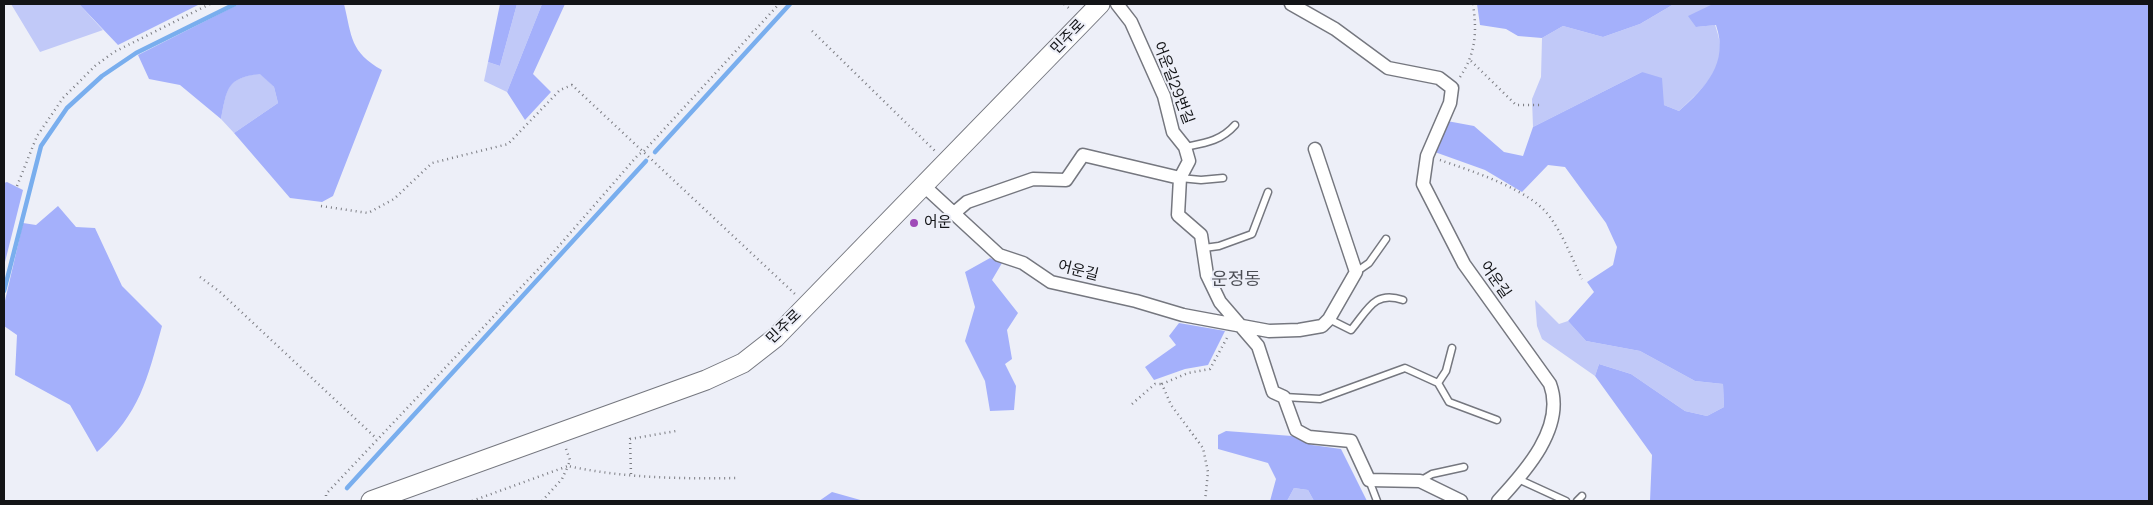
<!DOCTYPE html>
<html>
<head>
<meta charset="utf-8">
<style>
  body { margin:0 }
  #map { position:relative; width:2153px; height:505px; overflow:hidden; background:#edeff8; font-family:Manrope,sans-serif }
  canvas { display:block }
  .frame { position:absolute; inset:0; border:5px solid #131417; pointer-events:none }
</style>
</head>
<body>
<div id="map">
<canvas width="2153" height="505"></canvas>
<div class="frame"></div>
</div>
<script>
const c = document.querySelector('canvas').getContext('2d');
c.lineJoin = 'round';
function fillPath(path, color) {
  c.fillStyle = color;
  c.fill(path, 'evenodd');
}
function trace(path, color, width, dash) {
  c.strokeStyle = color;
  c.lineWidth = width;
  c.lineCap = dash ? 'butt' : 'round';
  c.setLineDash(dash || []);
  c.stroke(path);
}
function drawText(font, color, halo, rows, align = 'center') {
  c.font = font + ' Manrope,"Noto Sans KR",sans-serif';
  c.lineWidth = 4;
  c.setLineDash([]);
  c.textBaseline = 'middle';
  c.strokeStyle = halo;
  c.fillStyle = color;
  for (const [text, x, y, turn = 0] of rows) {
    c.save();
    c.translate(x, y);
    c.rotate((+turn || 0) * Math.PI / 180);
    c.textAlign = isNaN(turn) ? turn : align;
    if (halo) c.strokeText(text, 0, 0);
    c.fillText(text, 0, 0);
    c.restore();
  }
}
fillPath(new Path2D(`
  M11,4H79L103,30L40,52Z
  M517,4H542L507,92L484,81L488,62L500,66Z
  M1674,4H1713L1696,27L1715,25C1719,36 1723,53 1719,64C1715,77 1690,101 1679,111L1664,105L1642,72L1533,127L1532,99L1541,77L1542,38L1563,26L1603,37L1640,24Z
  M260,73L274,87L278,103L234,133L221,119C227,87 226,79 260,73Z
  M1535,300L1559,324L1568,321L1586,341L1640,351L1695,381L1723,384L1724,407L1707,416L1685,411L1631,374L1599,364L1595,376L1542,339L1537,326Z
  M1294,488L1308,490L1314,501H1287Z`), '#c1c9f8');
fillPath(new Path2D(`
  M79,4H200L118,45Z
  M239,4H344C352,37 350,52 382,70L333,196L322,202L290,198L234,133L278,103L274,87L260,74C226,78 227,89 221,119L180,85L149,79L138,55Z
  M500,4H517L500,66L488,62Z
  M542,4H565L533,74L551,92L525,120L507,92Z
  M1477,4H1674L1640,24L1603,37L1563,26L1542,38L1518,36L1506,29L1480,25Z
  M1713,4H2149V501H1650L1652,455L1595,376L1599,364L1631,374L1685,411L1707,416L1724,407L1723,384L1695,381L1640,351L1586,341L1568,321L1594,292L1587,282L1613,265L1617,247L1606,223L1565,167L1548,165L1522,192L1485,170L1432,151L1447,121L1474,126L1504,152L1523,156L1533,127L1642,72L1662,78L1664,105L1679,111C1706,87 1729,63 1716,25L1696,27L1688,16Z
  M7,182L23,190L4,266V183Z
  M58,206L76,227L95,228L122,286L162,326C147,380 140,413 97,452L70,405L15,375L17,335L4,326V305L23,223L36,225Z
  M990,258L1002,263L992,280L1018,313L1007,330L1012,359L1005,364L1016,386L1014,410L990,411L985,381L965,341L975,307L965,272Z
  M1179,323L1225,331L1208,365L1185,369L1154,380L1145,367L1176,345L1169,336Z
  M1226,431L1292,436L1312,445L1341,449L1367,501H1314L1308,490L1294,488L1287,501H1270L1276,479L1268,463L1218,449V435Z
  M832,492L864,501H819Z`), '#a4b0fb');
trace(new Path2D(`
  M655,152L790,4
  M4,291L41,146L67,108L102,76L136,53L235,4
  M347,488L646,161`), '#79aeee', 4.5);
const lane = new Path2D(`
  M1185,147C1205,143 1221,141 1235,125
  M1180,178L1201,180L1223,178
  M1204,248L1219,246L1252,234L1268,192
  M1356,272L1369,263L1386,239
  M1329,319L1351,330C1368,310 1374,290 1403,300
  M1438,383L1446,371L1452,348
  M1284,397L1320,399L1405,368L1438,383L1449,402L1497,420
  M1518,479L1566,501
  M1369,480L1377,501
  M1420,481L1432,474L1464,467
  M1577,501L1582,496`);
const street = new Path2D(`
  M1117,4L1131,22L1164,96L1173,132L1185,147L1189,161L1180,178L1178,215L1201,235L1207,275L1220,302L1258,346L1273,392L1284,397L1296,430L1309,437L1351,441L1369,480L1420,481L1461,501
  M1291,4L1335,29L1388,68L1439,78L1452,88L1450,103L1427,156L1423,184L1464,264L1550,384C1566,427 1525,472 1498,501
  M923,185L999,255L1023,263L1051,282L1136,301L1183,315L1269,331L1299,330L1322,326L1329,319L1356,272L1315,149
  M953,214L967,202L1033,179L1066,180L1083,155L1180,178`);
const secondary = new Path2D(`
  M371,501L706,380L743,363L775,338L1100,4`);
trace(lane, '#75777f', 9);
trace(street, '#75777f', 15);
trace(secondary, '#75777f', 21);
trace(new Path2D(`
  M1064,4L1071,10
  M812,31L935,151
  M1471,61L1516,105H1541
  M1460,77C1476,53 1477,32 1473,4
  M1440,160C1471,171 1530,189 1550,217C1563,235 1572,258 1582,279
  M17,186L37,136L63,98L95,66L114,52L210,4
  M321,206L368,213L394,199L432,163L508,144L560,90L572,85L795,294
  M200,277L220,292L377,439
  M1132,404L1155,384H1162
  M566,449L570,460L568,466C623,478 681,479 738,478
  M631,474L630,439L676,431
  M326,501V494L545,262L638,155L644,151L779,4
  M472,501L568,466
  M542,501L562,479L568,466
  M1205,501L1208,472L1203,448L1171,405L1162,384L1188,373L1210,369L1228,336`), '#7b7c82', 2.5, [1, 4]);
trace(lane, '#fff', 6);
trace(street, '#fff', 12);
trace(secondary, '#fff', 19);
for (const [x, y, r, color] of [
  [914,223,5,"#9f4ab8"]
]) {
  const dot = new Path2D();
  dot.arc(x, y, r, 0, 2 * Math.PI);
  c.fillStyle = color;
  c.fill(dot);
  trace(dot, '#edeff8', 2);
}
drawText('15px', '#131417', '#edeff8', [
  ["민주로",1068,37,-46],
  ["어운길29번길",1173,83,69],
  ["어운길",1078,271,14],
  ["어운길",1495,280,55],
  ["민주로",784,327,-44]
]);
drawText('15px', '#131417', '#edeff8', [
  ["어운",924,223]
], 'left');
drawText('18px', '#4c4e55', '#edeff8', [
  ["운정동",1236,280]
]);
</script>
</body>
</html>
